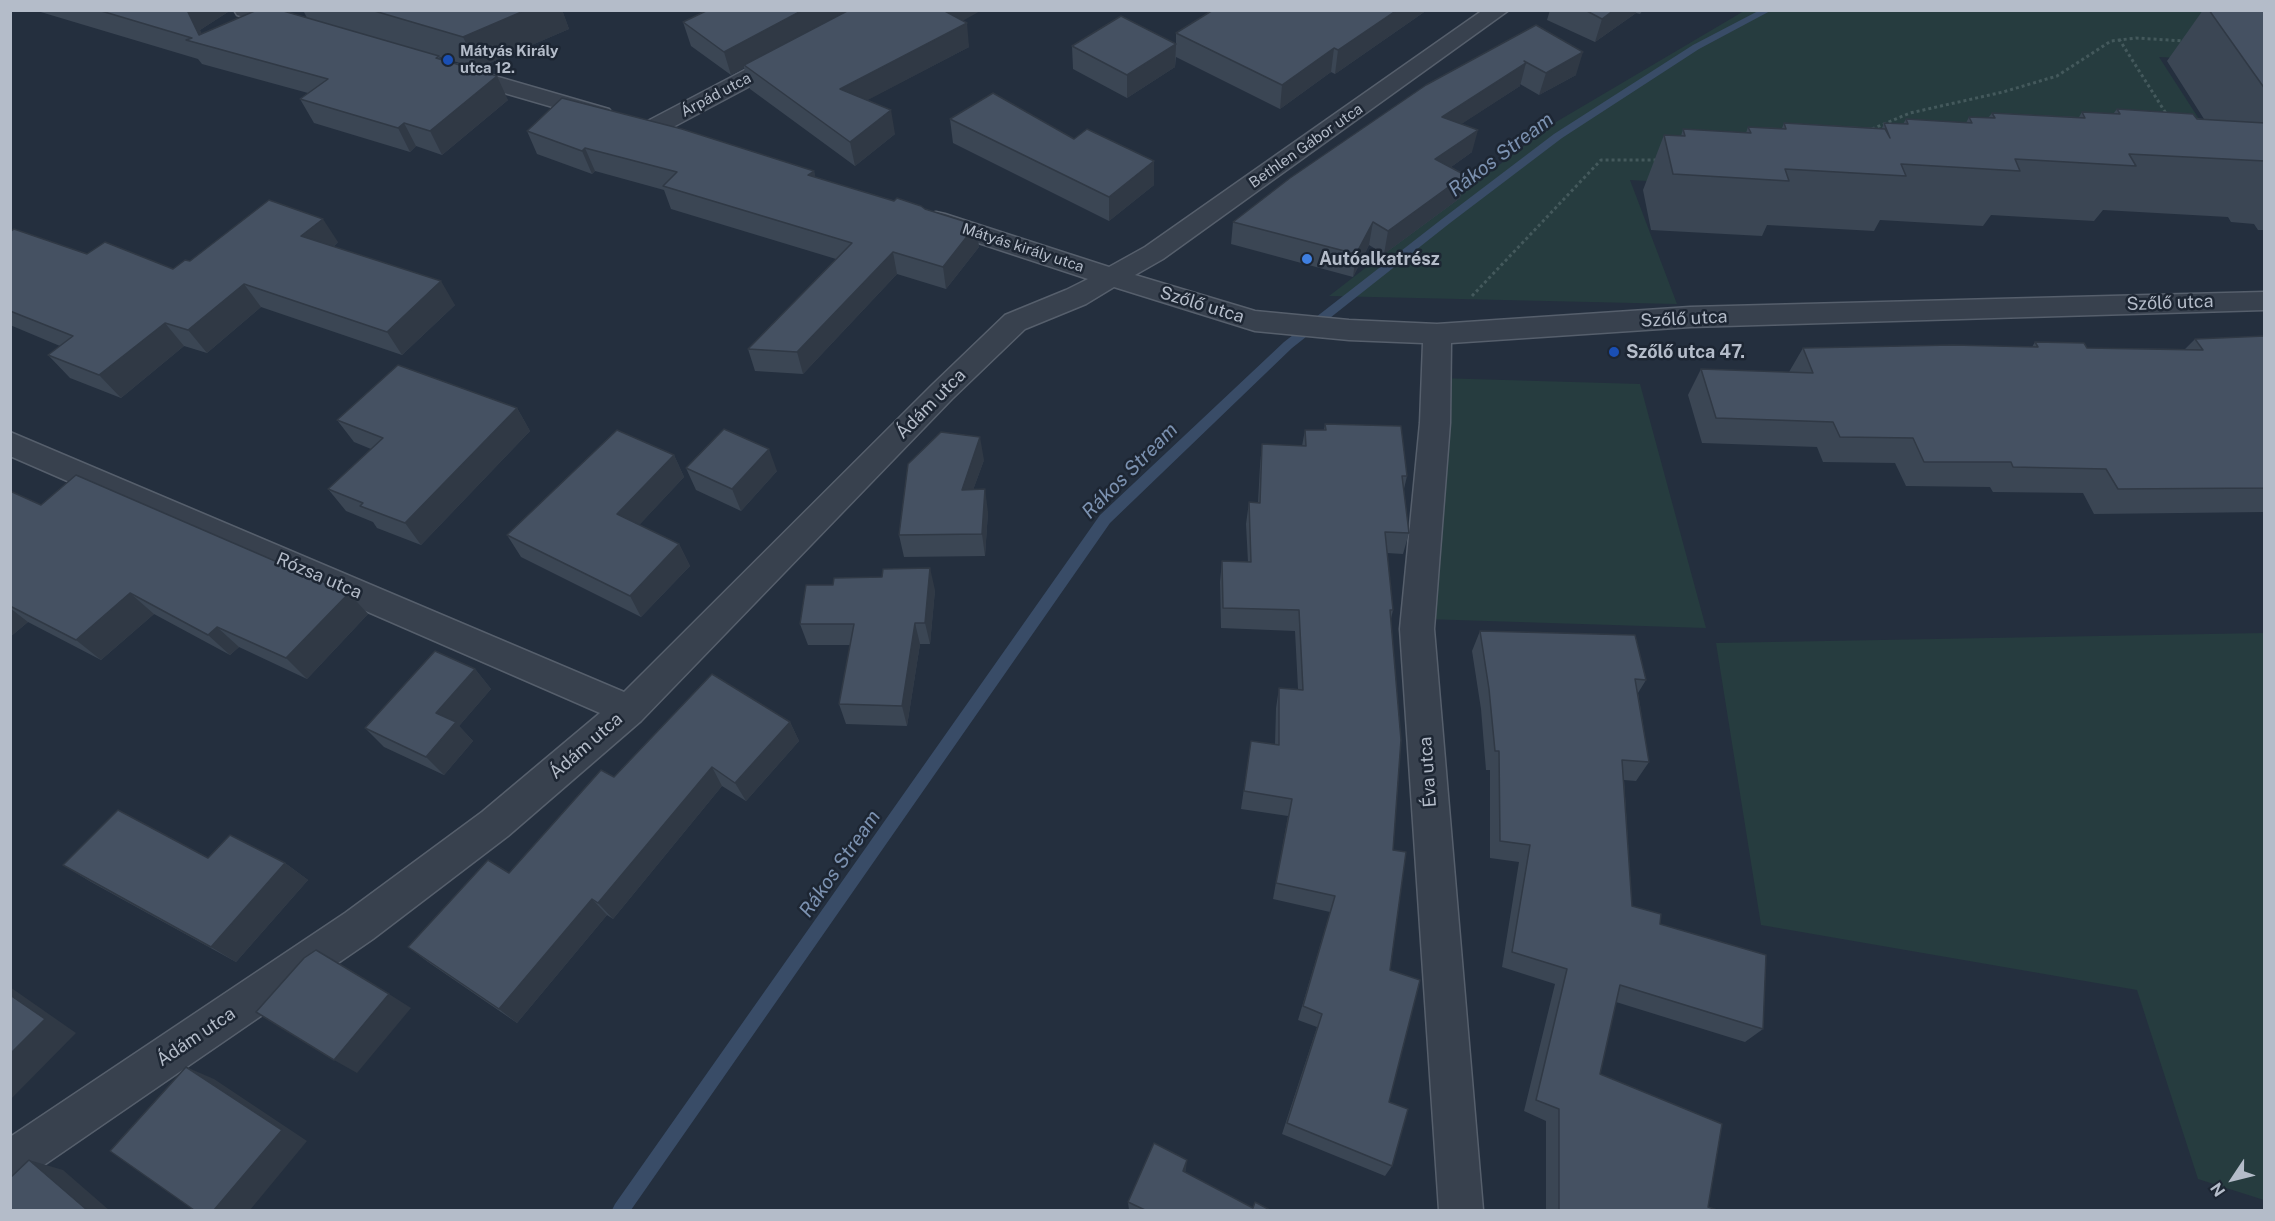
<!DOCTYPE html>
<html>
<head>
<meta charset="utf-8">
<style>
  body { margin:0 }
  #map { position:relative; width:2275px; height:1221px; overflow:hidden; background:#242f3e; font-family:"Public Sans",sans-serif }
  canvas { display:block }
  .frame { position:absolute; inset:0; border:12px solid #b4bcc9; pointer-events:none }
  .north { position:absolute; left:2203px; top:1149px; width:60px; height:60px; -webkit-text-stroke:4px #1d2633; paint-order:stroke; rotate:235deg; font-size:16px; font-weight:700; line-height:24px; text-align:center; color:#b4bcc9 }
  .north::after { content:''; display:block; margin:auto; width:21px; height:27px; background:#b4bcc9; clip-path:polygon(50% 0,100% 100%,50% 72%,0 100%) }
</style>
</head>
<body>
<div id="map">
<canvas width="2275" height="1221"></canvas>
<div class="frame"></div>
<div class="north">N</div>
</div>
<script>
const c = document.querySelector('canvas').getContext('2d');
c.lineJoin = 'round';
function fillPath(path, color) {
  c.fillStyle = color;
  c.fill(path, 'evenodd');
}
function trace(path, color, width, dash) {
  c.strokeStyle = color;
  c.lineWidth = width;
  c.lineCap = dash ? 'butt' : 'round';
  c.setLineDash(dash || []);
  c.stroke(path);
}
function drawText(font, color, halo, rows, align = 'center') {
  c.font = font + ' "Public Sans",sans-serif';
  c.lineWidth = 5;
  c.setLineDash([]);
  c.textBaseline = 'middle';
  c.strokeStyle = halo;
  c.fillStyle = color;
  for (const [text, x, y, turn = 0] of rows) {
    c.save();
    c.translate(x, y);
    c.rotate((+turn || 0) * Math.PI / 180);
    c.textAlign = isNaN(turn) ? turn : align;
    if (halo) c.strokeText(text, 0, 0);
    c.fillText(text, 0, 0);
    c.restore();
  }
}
fillPath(new Path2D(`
  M1744,11H2264V62L2159,57L2232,170L1720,185L1630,180L1677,304L1329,296L1551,125Z
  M1437,378L1640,384L1706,628L1425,619Z
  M2264,633V1200L2198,1179L2137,990L1761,925L1716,643Z`), '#263c3f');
fillPath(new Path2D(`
  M1760,10H1772L1699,49L1562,138L1450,223L1292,348L1110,523L631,1210H612L615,1204L1100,515L1284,342L1442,219L1554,134L1693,45Z`), '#394c67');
const minor = new Path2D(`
  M234,10H271L304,20L307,25L304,30L296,32L237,15Z
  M1483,10H1509L1163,259L1135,275L1255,311L1349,320L1437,324L1690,307L2264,292V310L1690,327L1451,343L1450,423L1434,629L1483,1210H1439L1400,629L1420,423L1423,343L1349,340L1255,331L1114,287L1086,304L1025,329L952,399L641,721L508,836L373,939L25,1178L10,1184V1137L345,913L482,812L600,713L10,456V432L624,692L932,385L1005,315L1066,290L1088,279L927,226L923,220L927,214L936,212L945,214L1109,267L1145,247Z
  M787,50L795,52L798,57L795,62L660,134L651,136L642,134L639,129L642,124L779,52Z
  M457,65L609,109L613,114L609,119L601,121L449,77L445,72L449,67Z`);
trace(minor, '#565f6c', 3);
trace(new Path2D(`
  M2119,39L2167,115
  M1872,129L1910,113L2003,92L2057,76L2111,41L2136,38L2184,41
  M1472,296L1601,160H1658`), '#44595c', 3, [3, 3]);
fillPath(minor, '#38414e');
fillPath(new Path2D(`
  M34,10H231L200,30L201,34L307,18L303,10H562L569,29L478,68L439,57L441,59L508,100L442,155L416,146L410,152L314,123L300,99L308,93L202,64L198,59Z
  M1427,10L1335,74L1331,72L1280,109L1176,57L1175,67L1127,98L1073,69L1072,46L1176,44V33Z
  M1550,10H1643L1640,14L1636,13L1595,42L1547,20Z
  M2203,10H2265V230H2258L2254,224L2231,222L2228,217L2103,210L2094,221L1991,215L1983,226L1880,220L1874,231L1767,225L1762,236L1651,230L1643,190L1664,135L1681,136L1683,129L1746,133L1748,127L1782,128L1784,123L1882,128L1884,123L1903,124L1906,119L1966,123L1969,117L1988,118L1992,113L2079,117L2082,112L2113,114L2117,109L2204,119L2167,61Z
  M963,21L969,47L867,100L895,134L855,166L750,89L744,68L731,75L691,46L683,22Z
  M1536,25L1576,75L1539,95L1520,84V86L1461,124L1472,152L1451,167L1465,175L1460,198L1384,254L1369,245L1353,277L1231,244L1233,222Z
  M950,119L1154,185L1109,221L953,143Z
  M527,131L814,171L815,177L976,225L979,247L946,289L897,274L803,374L755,371L748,349L836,259L671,209L664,190L595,171L592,174L537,154Z
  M10,232L87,254L173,269L190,261L338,242L333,247L455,305L402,355L261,307L207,353L184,346L121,398L70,378L48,355L60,346L10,325Z
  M2265,336V512L2094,514L2083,493L1993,492L1990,487L1906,486L1895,463L1823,462L1817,447L1702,443L1688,395L1701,369L1789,372L1803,348L2032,347L2035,342L2087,348L2185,349L2195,339Z
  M517,408L530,431L421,545L377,528L373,522L346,511L328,489L371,449L354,442L337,420Z
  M1325,424L1407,476L1404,489L1409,533L1403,554L1387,553L1393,610L1391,619L1393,850L1390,970L1389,1102L1392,1166L1385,1176L1282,1134L1317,1027L1298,1020L1330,912L1273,899L1288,816L1241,809L1251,741L1275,745L1276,708L1279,688L1298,689L1295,631L1221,628L1220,582L1222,561L1248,562L1246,524L1249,502L1258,503L1260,466L1262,444L1302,446L1305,430H1324Z
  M674,455L684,477L639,525L679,544L690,566L641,617L521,557L507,535Z
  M984,460L973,490L988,512L985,556L904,557L899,535Z
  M686,468L777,471L741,511L696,490Z
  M10,491L41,505L349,593L368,614L307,679L239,647L230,655L154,614L101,660L28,622L10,637Z
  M833,585L935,590L930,644H920L907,726L846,724L839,704L850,645H808L800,624Z
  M1480,631L1646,680L1638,693L1649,762L1636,781L1624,780L1632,906L1660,924L1763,1029L1745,1042L1616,1002L1600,1074L1708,1207L1717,1210H1546V1121L1524,1111L1555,984L1502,967L1519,862L1490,858V770H1486L1481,709L1472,651Z
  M475,669L491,689L459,726L473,741L444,775L384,747L365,728Z
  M790,722L799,741L746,801L722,786L613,919L607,915L517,1023L428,962L408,947L509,873L614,777Z
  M208,858L285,863L308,880L236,962L91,882L63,865Z
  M1186,1169L1185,1172L1253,1208L1270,1210H1129L1128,1202Z`), '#3b4654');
fillPath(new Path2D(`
  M187,10H231L200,30L208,46L199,35Z
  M526,10H562L569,29L478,68L463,37Z
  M803,10H853L744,65V68L731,75L724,52Z
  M940,10H982L943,32Z
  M1397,10H1427L1335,74L1338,50Z
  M1614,10H1637L1636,13L1595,42L1602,19Z
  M967,23L969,47L845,112L840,89Z
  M1176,44L1175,67L1127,98V75Z
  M1334,48L1331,72L1280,109L1282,85Z
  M1583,52L1576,75L1539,95L1546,73Z
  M1526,63L1520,86L1437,140L1442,117Z
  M497,76L508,100L442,155L430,131Z
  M891,110L895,134L855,166L850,142Z
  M404,123L416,146L410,152L398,128Z
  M1478,130L1472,152L1430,182L1435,159Z
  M585,148L595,171L592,174L582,151Z
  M1154,161V185L1109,221V197Z
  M814,171L819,194L808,175Z
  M1465,175L1460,198L1384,254L1388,231Z
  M323,219L338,242L317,260L301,236Z
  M1373,222L1369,245L1353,277L1356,254Z
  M976,225L979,247L946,289L943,267Z
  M893,252L897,274L803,374L797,352Z
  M441,281L455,305L402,355L387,332Z
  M244,284L261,307L207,353L188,330Z
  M165,323L184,346L121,398L99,375Z
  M517,408L530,431L421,545L405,523Z
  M980,437L984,460L965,512L962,490Z
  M769,449L777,471L741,511L732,489Z
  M674,455L684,477L629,536L617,514Z
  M985,489L988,512L985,556L982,534Z
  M679,544L690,566L641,617L630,596Z
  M930,568L935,590L930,644L925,623Z
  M130,593L154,614L101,660L76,640Z
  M349,593L368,614L307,679L286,658Z
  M10,608L28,622L10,637Z
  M915,623L920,644L907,726L902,706Z
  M217,627L239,647L230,655L208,635Z
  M475,669L491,689L459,726L473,741L444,775L426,757L436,713Z
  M790,722L799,741L746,801L735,783Z
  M712,767L722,786L613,919L598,903Z
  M285,863L308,880L236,962L211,947Z
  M592,899L607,915L517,1023L499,1009Z
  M10,987L76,1033L10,1100Z
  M389,994L411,1008L357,1073L334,1060Z
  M186,1067L214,1079L307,1141L250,1210H214Z
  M29,1160L63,1170L109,1210H87Z
  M1187,1160L1186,1169L1182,1180L1183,1171Z`), '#303945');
const building = new Path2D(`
  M98,10H187L199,35L257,10H280L439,56L436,58L497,76L430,131L404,123L398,128L300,99L328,79L186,40L192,38Z
  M371,10H526L463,37Z
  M708,10H803L724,52L683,22Z
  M849,10H943L967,23L840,89L891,110L850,142L744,65Z
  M1213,10H1397L1338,50L1334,48L1282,85L1176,33Z
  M1585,10H1614L1602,19Z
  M2209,10H2265V89Z
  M1121,16L1176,44L1127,75L1072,46Z
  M1536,25L1583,52L1546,73L1524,61L1526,63L1442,117L1478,130L1435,159L1465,175L1388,231L1373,222L1356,254L1233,222L1290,178L1426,85Z
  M993,93L1074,139L1087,129L1154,161L1109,197L950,119Z
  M562,98L682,129L814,171L808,175L894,201L897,198L921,206L925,209L976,225L943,267L893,252L797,352L748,349L852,243L663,186L677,172L585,148L582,151L527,131Z
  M2117,109L2193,114L2197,119L2265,123V161L2129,154L2136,166L2015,159L2020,171L1901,164L1906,176L1785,169L1789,181L1673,174L1664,135L1685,136L1683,129L1751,133L1748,127L1786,129L1784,123L1885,129L1890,138L1884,123L1908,124L1906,119L1972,123L1969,117L1995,118L1992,113L2085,118L2082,112L2120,114Z
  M269,200L323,219L301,236L441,281L387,332L244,284L188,330L165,323L99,375L48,355L73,336L10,311V232L14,229L87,254L105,242L173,269L185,260L190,261Z
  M2265,336V488L2118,489L2106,469L2013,467L2011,462H1924L1913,438L1840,437L1833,422L1716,418L1701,369L1813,373L1803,348L1953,345L2038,347L2035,342L2084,343L2087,348L2203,350L2195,339Z
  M398,365L517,408L405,523L360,506L363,503L328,489L383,438L337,420Z
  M1325,424L1401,426L1407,476H1402L1409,533L1385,532L1393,610H1390L1401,740L1393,850L1406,852L1390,970L1420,980L1389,1102L1408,1109L1392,1166L1287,1123L1322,1014L1303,1006L1335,896L1276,883L1292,799L1244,791L1251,741L1279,745V688L1303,690L1299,610L1223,608L1222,561L1251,562L1249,502L1260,503L1262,444L1306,446L1305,430H1326Z
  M724,429L769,449L732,489L686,468Z
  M617,430L674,455L617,514L679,544L630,596L507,535Z
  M941,432L980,437L962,490L985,489L982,534L899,535L908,464Z
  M76,475L349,593L286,658L217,627L208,635L130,593L76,640L10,606V491L41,505Z
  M930,568L925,623H915L902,706L839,704L854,624H800L806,585H833L834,578L882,577L883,569Z
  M1480,631L1635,635L1646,680L1635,679L1649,762L1622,760L1632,906L1661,914L1660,924L1766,955L1763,1029L1620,985L1600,1074L1722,1124L1708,1207L1717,1210H1559V1109L1536,1100L1567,969L1512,952L1530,845L1500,841L1499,751H1495L1489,689Z
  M435,651L475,669L436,713L456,722L426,757L365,728Z
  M712,674L790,722L735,783L712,767L598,903L592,899L499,1009L408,947L488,860L509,873L601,770L614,777Z
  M118,810L208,858L230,835L285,863L211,947L63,865Z
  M316,950L389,994L334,1060L256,1012L304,958Z
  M10,995L45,1019L10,1054Z
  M186,1067L282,1130L214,1210H194L110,1151Z
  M1154,1143L1187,1160L1183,1171L1253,1208L1255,1202L1270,1210H1145L1128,1202Z
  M29,1160L87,1210H10V1178Z`);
fillPath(building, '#455162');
trace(building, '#303945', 1.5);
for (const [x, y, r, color] of [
  [448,60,6,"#1a4fb4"],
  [1307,259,6,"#3f7fe0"],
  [1614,352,6,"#1a4fb4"]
]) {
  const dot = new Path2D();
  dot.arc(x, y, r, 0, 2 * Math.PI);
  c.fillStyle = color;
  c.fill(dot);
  trace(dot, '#1d2633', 2);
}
drawText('bold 15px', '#b4bcc9', '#1d2633', [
  ["Mátyás Király",460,51],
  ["utca 12.",460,68]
], 'left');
drawText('15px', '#b4bcc9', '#1d2633', [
  ["Árpád utca",716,95,-28],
  ["Bethlen Gábor utca",1306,146,-35],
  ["Mátyás király utca",1023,248,18]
]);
drawText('bold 18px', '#b4bcc9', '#1d2633', [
  ["Autóalkatrész",1319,259],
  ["Szőlő utca 47.",1626,352]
], 'left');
drawText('18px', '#b4bcc9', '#1d2633', [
  ["Szőlő utca",2170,303,-2],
  ["Szőlő utca",1202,305,17],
  ["Szőlő utca",1684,319,-3],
  ["Ádám utca",931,404,-45],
  ["Rózsa utca",319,576,23],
  ["Ádám utca",586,746,-41],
  ["Éva utca",1428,772,-94],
  ["Ádám utca",196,1037,-34]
]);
drawText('italic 20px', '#7c92b1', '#1d2633', [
  ["Rákos Stream",1501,155,-37],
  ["Rákos Stream",1130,471,-45],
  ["Rákos Stream",840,864,-55]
]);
</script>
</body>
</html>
